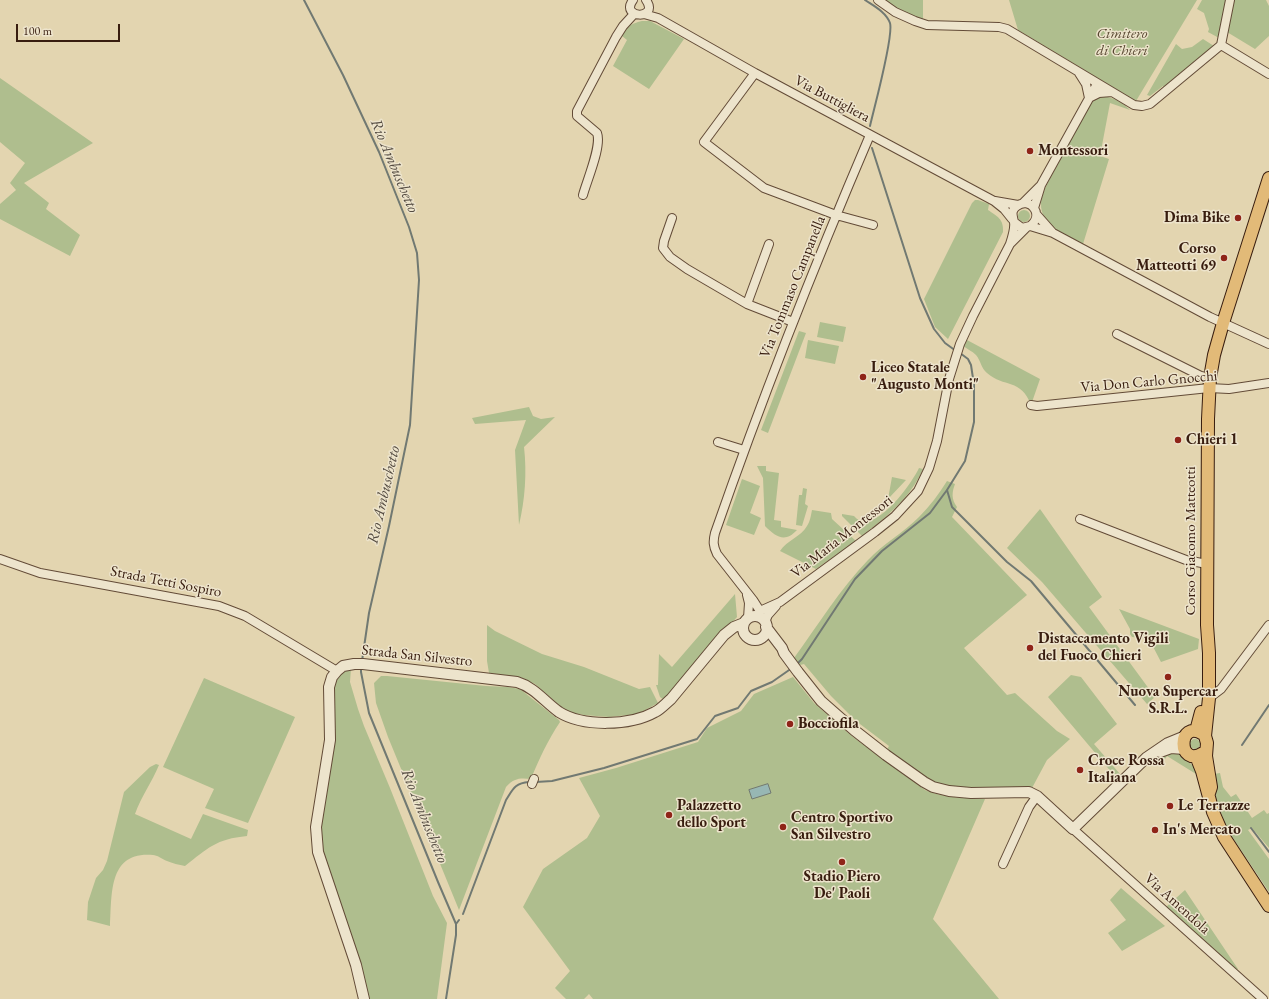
<!DOCTYPE html>
<html>
<head>
<meta charset="utf-8">
<style>
  body { margin:0 }
  #map { position:relative; width:1269px; height:999px; overflow:hidden; background:#e3d5b0; font-family:"EB Garamond",serif }
  canvas { display:block }
  .scale { position:absolute; left:16px; top:24px; width:104px; height:18px; box-sizing:border-box; border:2px solid #381d0f; border-top:0; padding-left:5px; font-size:12px; line-height:14px; white-space:nowrap; color:#381d0f; -webkit-text-stroke:3px #ede4cc; paint-order:stroke }
</style>
</head>
<body>
<div id="map">
<canvas width="1269" height="999"></canvas>
<div class="scale">100 m</div>
</div>
<script>
const c = document.querySelector('canvas').getContext('2d');
c.lineJoin = 'round';
function fillPath(path, color) {
  c.fillStyle = color;
  c.fill(path, 'evenodd');
}
function trace(path, color, width, dash) {
  c.strokeStyle = color;
  c.lineWidth = width;
  c.lineCap = dash ? 'butt' : 'round';
  c.setLineDash(dash || []);
  c.stroke(path);
}
function drawText(font, color, halo, rows, align = 'center') {
  c.font = font + ' "EB Garamond",serif';
  c.lineWidth = 3;
  c.setLineDash([]);
  c.textBaseline = 'middle';
  c.strokeStyle = halo;
  c.fillStyle = color;
  for (const [text, x, y, turn = 0] of rows) {
    c.save();
    c.translate(x, y);
    c.rotate((+turn || 0) * Math.PI / 180);
    c.textAlign = isNaN(turn) ? turn : align;
    if (halo) c.strokeText(text, 0, 0);
    c.fillText(text, 0, 0);
    c.restore();
  }
}
fillPath(new Path2D(`
  M883,0H923V22L894,7Z
  M1009,0H1197L1136,101L1018,30Z
  M1202,0H1227L1219,38L1208,32L1209,29L1204,13L1197,9Z
  M1234,0H1266L1269,6V36L1255,49L1227,32Z
  M642,21H650L684,39L649,89L613,66L627,40L622,36C628,26 630,24 642,21Z
  M1203,39L1214,46L1164,88L1163,86L1150,96L1147,95L1176,44L1182,49L1192,47Z
  M0,78L93,143L24,183L49,203L46,209L80,235L70,256L0,219V204L16,190L10,183L25,163L0,142Z
  M1102,96C1112,97 1123,102 1130,110L1110,103L1100,156L1109,159L1083,244C1066,235 1040,226 1041,203C1041,198 1044,193 1045,188L1091,102Z
  M975,200H978L989,204L988,210C997,216 1004,219 1003,232L948,339L935,327L924,299L972,203Z
  M1018 216a6 6 0 1 1 12 0a6 6 0 1 1-12 0Z
  M820,322L846,327L843,342L817,337Z
  M799,331L806,333L768,433L761,430Z
  M808,340L839,346L835,364L805,358Z
  M967,340L1040,379L1031,405C1021,378 1004,388 987,373C981,368 981,361 976,355C972,351 967,349 963,346Z
  M529,407L533,416L541,419L555,417L524,447C527,473 525,500 519,525L515,450L526,420L475,424L472,418Z
  M757,466H766V471L779,473L774,520L781,521V527L797,530C785,543 776,537 765,526L763,478Z
  M919,468L923,469C909,500 888,515 862,536L842,516V514L854,516C873,539 912,483 919,468Z
  M892,477L906,480L888,499Z
  M742,479L760,486L750,513L761,518L754,535L726,525Z
  M947,481L955,484C952,492 951,499 957,507L952,517L1027,595L964,648L1007,695L1015,693L1057,731L1070,739L1047,760L1032,788H959L928,782L886,751L889,746L856,721L831,696L804,664L800,665L794,658C818,625 840,589 868,560C883,544 903,533 919,517C930,506 939,494 947,481Z
  M803,488L807,489L805,504L808,506L802,526L796,525L799,495H802Z
  M1040,509L1102,597L1089,607L1155,697L1147,704L1042,582L1007,548Z
  M812,510L831,513L832,519L856,541L816,569L780,551C787,540 801,537 807,526C810,522 811,515 812,510Z
  M735,594L737,617L664,700L660,697L656,685H658L659,654L672,667Z
  M1119,609L1199,639L1198,649L1161,662L1149,639L1132,637L1130,634V629Z
  M487,625L495,631L542,654L584,667L639,689L650,687L658,703L638,714L609,717L584,715L567,712L535,684L522,678L489,673L487,661Z
  M351,668L350,682L358,709L364,726L390,788L433,896L447,923L437,999H367L324,858L320,832L333,689C336,677 341,673 351,668Z
  M1071,675L1081,677L1117,724L1094,744L1120,774H1113L1048,697Z
  M381,676H387L486,686L508,687L520,689L559,720L560,722C548,740 539,759 531,779C520,778 514,778 506,787L459,910L388,737L376,703L374,683Z
  M793,677L814,703L853,737L925,790C944,798 965,798 985,799L933,919L999,999H593L589,994L584,999H566L555,988L570,971L523,907L543,869L587,838L600,816L579,778L616,768L698,742L707,728L741,711L754,694Z
  M204,678L295,717L248,823L205,808L214,789L163,767Z
  M1190 744a5 5 0 1 1 10 0a5 5 0 1 1-10 0Z
  M1176,752L1195,767L1197,771L1196,774L1167,756L1165,759L1161,756Z
  M156,764L159,765C152,782 141,797 135,814L191,839L203,814L248,830L247,836C216,839 208,848 185,866C179,865 172,863 167,861C162,859 157,855 153,855C108,851 112,894 110,926L87,920L88,902L96,878L103,870L107,861L124,792L150,767Z
  M1220,773L1223,787L1231,797L1236,794L1252,818L1264,810L1267,814L1269,813V848L1252,828L1248,830L1269,859V892L1227,829L1216,799L1214,774Z
  M1121,888L1165,926L1122,951L1108,933L1126,920L1110,900Z
  M1185,890L1238,969L1235,970L1166,907Z`), '#afbe8e');
const water = new Path2D(`
  M768,784L771,793L752,799L749,790Z`);
fillPath(water, '#97b7b4');
trace(water, '#717972', 1);
trace(new Path2D(`
  M304,0L343,75L379,152L409,227L417,253L419,280L410,425L389,526L369,613L362,661
  M865,0C874,6 886,12 890,23C894,36 874,108 870,126
  M872,148L920,298L934,329L945,343L956,351
  M947,490L952,507L1007,562L1031,581L1135,705
  M797,664L802,659L855,579L882,551L930,513L947,490L965,461L974,422V385L971,365L968,359L960,353
  M361,667V672L369,713L438,882L456,924V935L446,999
  M1242,745L1269,705
  M536,782L552,781L604,768L697,739L715,716L738,708L751,691L772,682L792,668
  M1251,828L1269,852
  M463,914L506,800C513,789 515,783 529,782
  M456,924L459,920`), '#717972', 2);
const minor = new Path2D(`
  M633,0C619,19 660,20 646,0
  M878,0L895,12L915,21L927,25L999,27L1007,29L1134,105L1142,106L1150,104L1221,45
  M644,14L658,18L755,73L994,201L1004,209L1012,219
  M1221,45L1269,74
  M1221,45L1230,0
  M755,73L704,142L764,188L836,215L873,225
  M1079,73L1086,84L1089,98L1099,93L1112,92
  M583,195C587,180 602,146 597,133L577,116V111L616,37L623,26L634,14
  M995,201L1018,205
  M1023,203L1040,186
  M1034,208L1041,185L1097,84
  M1037,215L1052,232
  M672,218L664,241L663,248L670,257L687,269L747,304L793,322
  M1030,226L1053,233L1210,317L1269,344
  M1010,244C1012,238 1015,228 1014,222C1013,216 1010,211 1017,206C1030,196 1045,215 1030,226L1022,228L1014,222
  M747,304L769,244
  M1117,334L1201,376L1210,378
  M1031,405L1037,406L1209,388L1229,389L1269,383
  M718,442L744,450
  M1080,519L1186,560L1207,564
  M0,559L40,573L219,606L245,616L337,671
  M747,595L749,603L748,618
  M760,611L753,600L717,554C713,546 713,541 715,533C762,398 814,266 870,135
  M758,616L760,611L780,602L875,532L895,516L918,491L929,468L937,441L949,379L960,344L973,316L1010,244L1026,228
  M765,622L768,615L776,606
  M1209,698L1221,689L1269,625
  M532,784L534,779
  M1073,829L1263,999
  M1003,864L1029,807L1037,796`);
const tertiary = new Path2D(`
  M743 628a12 12 0 1 1 24 0a12 12 0 1 1-24 0Z
  M766,627L782,648L784,653L798,672L821,701L854,730L886,755L924,782L933,787L949,791L971,793L1029,792L1037,796L1073,829L1146,758L1168,743L1185,736
  M1160,752L1171,748L1184,749
  M364,999L356,965L318,852L316,827L330,740L329,687L332,677L337,671L343,666L354,664H363L517,682C534,687 545,702 559,712C583,727 630,726 655,712C661,709 666,703 671,699L724,635L734,627L744,623`);
const primary = new Path2D(`
  M1196,731L1201,712
  M1203,734C1177,718 1177,769 1203,753
  M1196,756L1202,771L1213,812L1224,837L1269,906
  M1209,793L1211,787L1206,756L1207,743L1205,736L1209,698V653L1207,625L1208,419L1210,378L1214,355L1223,323L1269,178`);
trace(minor, '#634b37', 10);
trace(tertiary, '#634b37', 12);
trace(primary, '#381d0f', 14);
trace(minor, '#ede4cc', 8);
trace(tertiary, '#ede4cc', 10);
trace(primary, '#e2ba78', 12);
for (const [x, y, r, color] of [
  [1030,151,4,"#8f2418"],
  [1238,218,4,"#8f2418"],
  [1224,258,4,"#8f2418"],
  [863,377,4,"#8f2418"],
  [1178,440,4,"#8f2418"],
  [1030,648,4,"#8f2418"],
  [1168,677,4,"#8f2418"],
  [790,724,4,"#8f2418"],
  [1080,770,4,"#8f2418"],
  [1170,806,4,"#8f2418"],
  [669,815,4,"#8f2418"],
  [783,827,4,"#8f2418"],
  [1155,830,4,"#8f2418"],
  [842,862,4,"#8f2418"]
]) {
  const dot = new Path2D();
  dot.arc(x, y, r, 0, 2 * Math.PI);
  c.fillStyle = color;
  c.fill(dot);
  trace(dot, '#ede4cc', 1.5);
}
drawText('italic 15px', '#56452f', '#ede4cc', [
  ["Cimitero",1122,34],
  ["di Chieri",1122,51]
]);
drawText('15px', '#381d0f', '#ede4cc', [
  ["Via Buttigliera",832,99,28],
  ["Via Tommaso Campanella",793,287,-68],
  ["Via Don Carlo Gnocchi",1149,382,-5],
  ["Via Maria Montessori",842,537,-38],
  ["Corso Giacomo Matteotti",1191,541,-90],
  ["Strada Tetti Sospiro",166,582,11],
  ["Strada San Silvestro",417,656,6],
  ["Via Amendola",1177,904,42]
]);
drawText('bold 15px', '#381d0f', '#ede4cc', [
  ["Montessori",1038,151],
  ["Dima Bike",1230,218,"right"],
  ["Corso",1216,249,"right"],
  ["Matteotti 69",1216,266,"right"],
  ["Liceo Statale",871,368],
  ["\"Augusto Monti\"",871,385],
  ["Chieri 1",1186,440],
  ["Distaccamento Vigili",1038,639],
  ["del Fuoco Chieri",1038,656],
  ["Nuova Supercar",1168,692,"center"],
  ["S.R.L.",1168,709,"center"],
  ["Bocciofila",798,724],
  ["Croce Rossa",1088,761],
  ["Italiana",1088,778],
  ["Palazzetto",677,806],
  ["dello Sport",677,823],
  ["Le Terrazze",1178,806],
  ["Centro Sportivo",791,818],
  ["San Silvestro",791,835],
  ["In's Mercato",1163,830],
  ["Stadio Piero",842,877,"center"],
  ["De' Paoli",842,894,"center"]
], 'left');
drawText('italic 16px', '#544b41', '#ede4cc', [
  ["Rio Ambuschetto",394,166,67],
  ["Rio Ambuschetto",384,495,-77],
  ["Rio Ambuschetto",424,816,68]
]);
</script>
</body>
</html>
